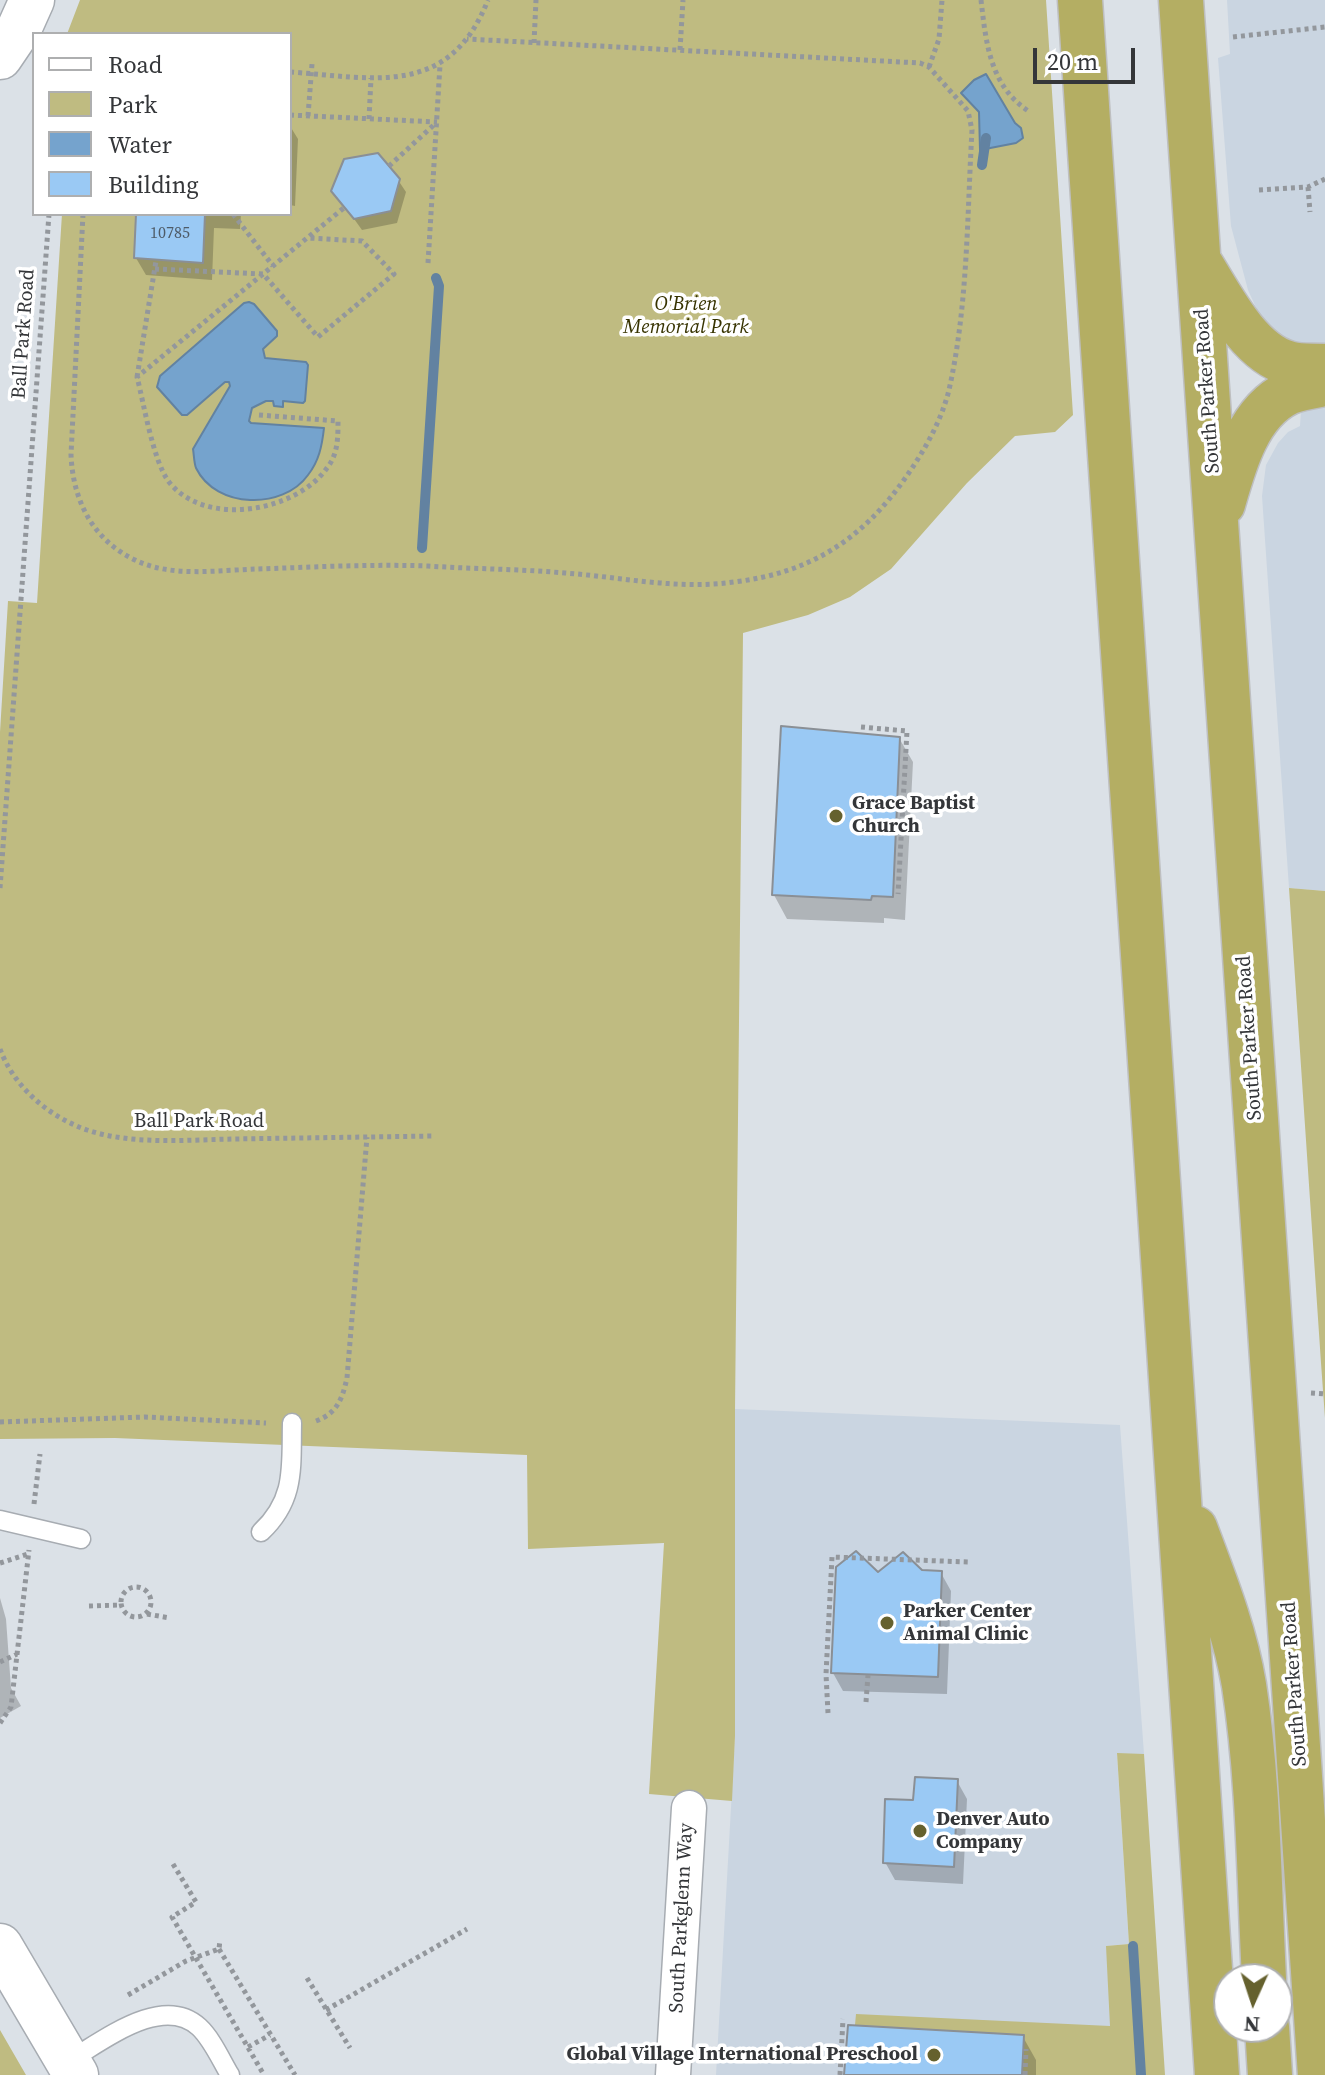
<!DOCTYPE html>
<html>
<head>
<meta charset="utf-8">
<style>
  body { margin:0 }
  #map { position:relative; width:1325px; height:2075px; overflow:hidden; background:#dbe1e7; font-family:"Source Serif 4",serif }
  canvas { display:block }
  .legend { position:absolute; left:32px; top:32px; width:260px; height:184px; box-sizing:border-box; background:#fff; border:2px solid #aeafb0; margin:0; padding:10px 14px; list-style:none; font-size:24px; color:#343639 }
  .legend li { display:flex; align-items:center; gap:16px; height:40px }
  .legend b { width:40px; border:2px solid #aeafb0 }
  .north { position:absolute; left:1213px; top:1963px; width:80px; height:80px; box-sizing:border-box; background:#fff; border:2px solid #aeafb0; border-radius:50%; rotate:183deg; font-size:22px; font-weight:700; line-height:32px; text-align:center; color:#343639 }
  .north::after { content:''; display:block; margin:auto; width:28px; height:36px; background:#65612e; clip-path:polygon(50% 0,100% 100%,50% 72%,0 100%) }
  .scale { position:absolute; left:1033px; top:48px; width:102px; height:36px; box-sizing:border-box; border:4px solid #343639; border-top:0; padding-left:10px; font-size:24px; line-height:28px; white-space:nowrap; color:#343639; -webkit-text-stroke:6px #fff; paint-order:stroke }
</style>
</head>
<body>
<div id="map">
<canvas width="1325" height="2075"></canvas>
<ul class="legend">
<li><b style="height:10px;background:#fff"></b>Road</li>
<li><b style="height:22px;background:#bfbb81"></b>Park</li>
<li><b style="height:22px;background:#75a3cd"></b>Water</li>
<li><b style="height:22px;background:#9ac9f4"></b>Building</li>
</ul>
<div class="north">N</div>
<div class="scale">20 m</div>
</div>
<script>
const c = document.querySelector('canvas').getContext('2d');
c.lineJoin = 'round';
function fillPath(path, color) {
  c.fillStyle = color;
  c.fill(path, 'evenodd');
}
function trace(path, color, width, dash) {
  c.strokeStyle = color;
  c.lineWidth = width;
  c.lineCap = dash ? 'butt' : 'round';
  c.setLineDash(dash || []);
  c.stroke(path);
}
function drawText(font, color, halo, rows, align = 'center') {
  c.font = font + ' "Source Serif 4",serif';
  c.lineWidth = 7;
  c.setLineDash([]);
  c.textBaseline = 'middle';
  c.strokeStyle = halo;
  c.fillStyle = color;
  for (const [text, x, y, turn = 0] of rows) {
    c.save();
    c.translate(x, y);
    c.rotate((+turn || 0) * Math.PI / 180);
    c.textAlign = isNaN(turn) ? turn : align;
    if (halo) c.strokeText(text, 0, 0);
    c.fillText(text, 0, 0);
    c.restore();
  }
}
fillPath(new Path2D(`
  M1227,0H1325V891L1289,888L1262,496L1266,465L1278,443L1288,432L1300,426L1305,350L1282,342L1258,312L1248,290L1231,226L1218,58L1230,54Z
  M735,1409L1120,1425L1144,1754H1117L1129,1944L1106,1946L1132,2075H716L735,1736Z`), '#cad5e1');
fillPath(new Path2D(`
  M80,0H1046L1073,415L1055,432L1015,436L967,483L891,569L850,597L808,615L743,633L735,1409V1736L732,1801L649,1794L664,1543L528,1549L527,1455L115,1438L0,1439V732L8,601L37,603L62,214H290V34H67Z
  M1289,888L1325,891V1418L1321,1363Z
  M1117,1753L1144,1754L1165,2075H1022L1023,2035L855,2025L856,2014L1110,2026L1106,1946L1129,1944Z
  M0,2030L26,2075H0Z`), '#bfbb81');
const water = new Path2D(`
  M986,74L1015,123L1021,128L1023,138L1016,143L980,150L979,112L961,93L974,80Z
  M249,302L254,304L277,331V336L263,349L265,358L306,362L308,365L305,401L303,403L283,401V407L274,406L273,401H266L252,408L249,421L251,423L324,428C322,446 319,461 308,475C283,510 216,509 196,468C194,463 194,455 193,449L230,386L229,382H225L187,415H182L157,387L160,376L244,303Z`);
fillPath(water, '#75a3cd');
trace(water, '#6282a1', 2);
fillPath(new Path2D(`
  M290,126L298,139L295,206L290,205Z
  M398,180L406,192L397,223L362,230L334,191Z
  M138,214H241L240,229L214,228L212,280L146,275L136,258Z
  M899,738L913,762L905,920L884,918V923L787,919L774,895Z
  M921,1572L941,1573L951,1591L947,1694L843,1691L833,1673L878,1575Z
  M0,1598L6,1619L11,1688L21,1706L0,1718Z
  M957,1781L967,1799L963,1884L895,1880L885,1862L915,1802Z
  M1023,2037L1036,2060V2075H846Z`), '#0003');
trace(new Path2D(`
  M982,165L986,138
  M422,548L439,286L436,278
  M1133,1946L1141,2075`), '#6282a1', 10);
const building = new Path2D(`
  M378,153L400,179L391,211L354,219L331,191L344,159Z
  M136,214H205L203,263L134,258Z
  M781,726L900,737L893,897L872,896L871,900L772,895Z
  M856,1551L878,1572L903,1552L922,1570L942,1571L938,1677L831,1673L836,1567Z
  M915,1777L958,1779L954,1867L883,1863L885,1799L913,1800Z
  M848,2025L1024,2035L1022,2075H844Z`);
fillPath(building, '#9ac9f4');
trace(building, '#8a8f95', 2);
const service = new Path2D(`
  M0,1520L81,1539
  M261,1532C296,1499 291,1467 292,1423
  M68,2061C102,2042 162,1993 199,2027C212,2039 221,2060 230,2075`);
const minor = new Path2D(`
  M673,2075L689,1808`);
const tertiary = new Path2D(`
  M0,57L19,29L32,0
  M0,1946L76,2075`);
const trunk = new Path2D(`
  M1080,0L1217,2075
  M1181,0L1320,2075
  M1202,266C1222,298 1249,352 1288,363C1299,367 1313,365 1325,366
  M1223,504C1234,465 1248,412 1288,393C1299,388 1314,386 1325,384
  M1195,1528C1214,1579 1235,1631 1244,1685C1259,1782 1259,1882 1264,1979
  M1267,2027L1270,2075`);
trace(service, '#a7acb2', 21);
trace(minor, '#a7acb2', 37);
trace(tertiary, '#a7acb2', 47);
trace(trunk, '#bebfc0', 47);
trace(new Path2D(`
  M981,0C986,43 990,87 1030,112
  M1233,37L1325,27
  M534,43L536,0
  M680,50L683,0
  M929,67L939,39L942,0
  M290,72C376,78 449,98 488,0
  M290,115L437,122
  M308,116L312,64
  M369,119L371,78
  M389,166L436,123
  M1308,187L1310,212
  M1259,190L1308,187L1325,179
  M83,214L71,455C73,501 93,540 135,560C171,578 219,570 258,569C314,567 371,564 428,566C473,569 519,569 565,573C621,577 677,590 734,582C810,573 862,540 906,477C924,451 941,422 949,390C968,305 967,217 972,130L968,111L929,67L920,63L467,39
  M233,214L273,266
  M428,263L440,65
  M155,269L263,274L318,337L394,274L362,241L308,238
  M137,377L156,261
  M259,415L338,421C338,438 338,454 327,468C296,512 205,528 169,482C153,461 144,404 137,377L345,207
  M861,727L907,731L898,894
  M0,888L49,214
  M0,1049C14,1087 49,1117 87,1130C132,1145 185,1140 233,1139C300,1138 367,1137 435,1136
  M1311,1393L1325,1394
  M316,1421C337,1413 342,1400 347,1378L367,1137
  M0,1422L145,1417L266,1423
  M34,1504L40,1454
  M0,1563L28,1554
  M121 1602a15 15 0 1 1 30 0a15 15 0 1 1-30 0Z
  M89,1606L121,1605
  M147,1614L170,1618
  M0,1662L17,1654
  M866,1702L868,1675
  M828,1713L826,1674L832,1557L968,1562
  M0,1723L11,1707L29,1550
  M173,1864L196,1902L172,1917L264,2075
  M219,1949L295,2075
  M307,1978L350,2048
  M128,1995L186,1961L219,1949L220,1940
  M326,2010L467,1929
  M248,2047L270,2035
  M840,2075L843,2019
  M1025,2075L1026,2049`), '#93979c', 5, [4, 4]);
trace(service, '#fff', 18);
trace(minor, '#fff', 34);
trace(tertiary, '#fff', 44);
trace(trunk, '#b4ae63', 44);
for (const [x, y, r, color] of [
  [836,816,8,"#65612e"],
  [887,1623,8,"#65612e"],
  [920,1831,8,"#65612e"],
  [934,2055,8,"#65612e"]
]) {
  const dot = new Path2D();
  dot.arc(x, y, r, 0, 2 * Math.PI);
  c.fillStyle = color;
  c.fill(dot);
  trace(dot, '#fff', 3);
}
drawText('16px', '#4e5b68', null, [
  ["10785",170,234]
]);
drawText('italic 20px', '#373301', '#fff', [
  ["O'Brien",686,305],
  ["Memorial Park",686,328]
]);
drawText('20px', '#343639', '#fff', [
  ["Ball Park Road",24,334,-86],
  ["South Parker Road",1208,391,-94],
  ["South Parker Road",1250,1038,-94],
  ["Ball Park Road",199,1122],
  ["South Parker Road",1295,1684,-94],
  ["South Parkglenn Way",682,1918,-87]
]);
drawText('bold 20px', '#343639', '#fff', [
  ["Grace Baptist",852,804],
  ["Church",852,827],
  ["Parker Center",903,1612],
  ["Animal Clinic",903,1635],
  ["Denver Auto",936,1820],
  ["Company",936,1843],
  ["Global Village International Preschool",918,2055,"right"]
], 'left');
</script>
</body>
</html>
